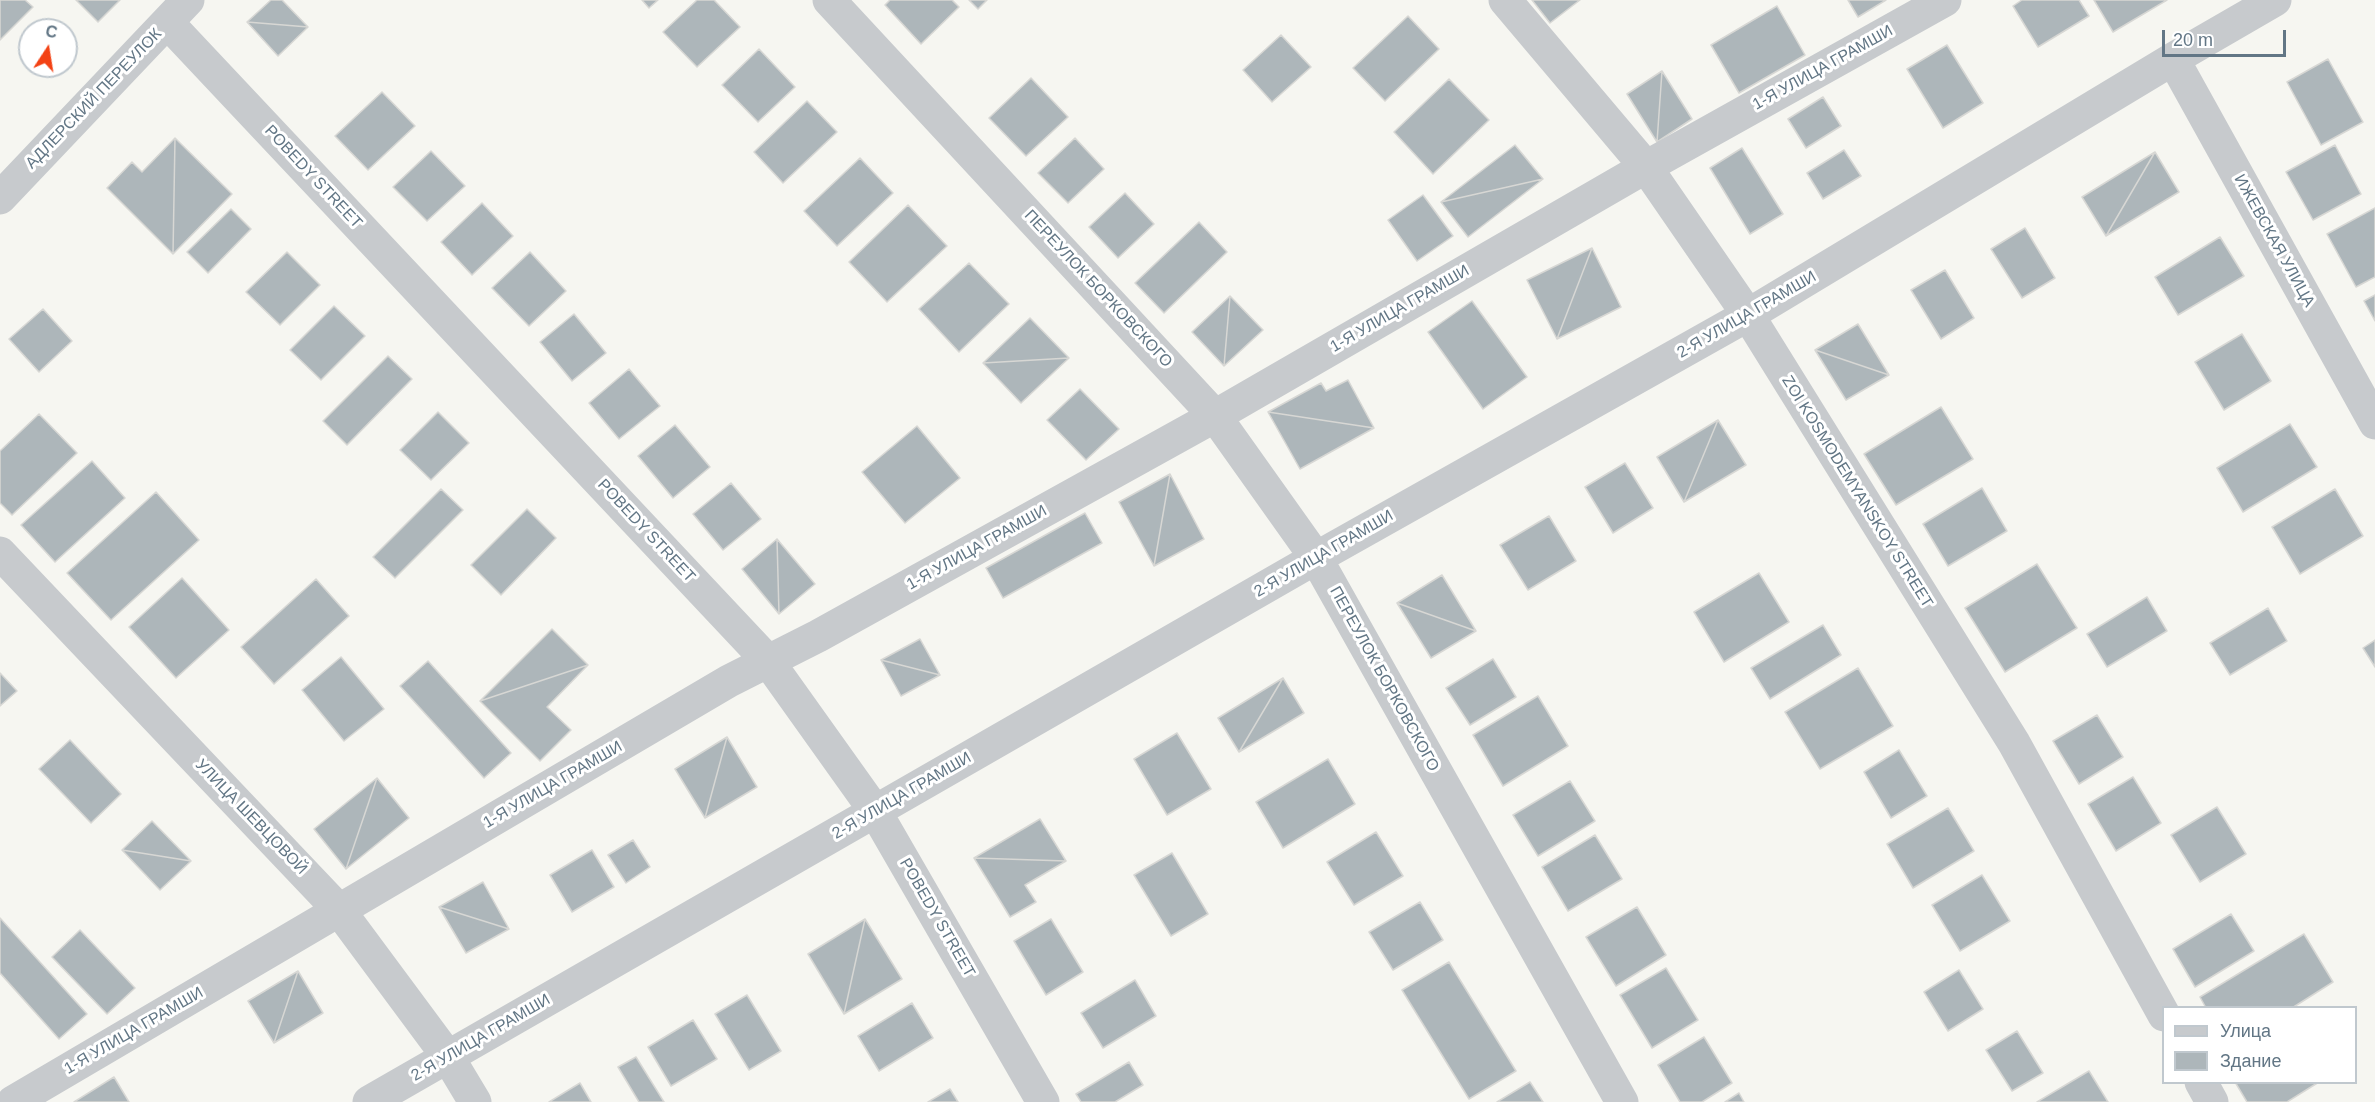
<!DOCTYPE html>
<html>
<head>
<meta charset="utf-8">
<style>
  body { margin:0 }
  #map { position:relative; width:2375px; height:1102px; overflow:hidden; background:#f6f6f1; font-family:Arial,sans-serif }
  canvas { display:block }
  .legend { position:absolute; left:2162px; top:1006px; width:195px; height:78px; box-sizing:border-box; background:#fff; border:2px solid #c0c8ce; margin:0; padding:8px 10px; list-style:none; font-size:18px; color:#627685 }
  .legend li { display:flex; align-items:center; gap:12px; height:30px }
  .legend b { width:30px; border:2px solid #c0c8ce }
  .north { position:absolute; left:18px; top:18px; width:60px; height:60px; box-sizing:border-box; background:#fff; border:2px solid #c0c8ce; border-radius:50%; rotate:12deg; font-size:16px; font-weight:700; line-height:24px; text-align:center; color:#627685 }
  .north::after { content:''; display:block; margin:auto; width:21px; height:27px; background:#f34214; clip-path:polygon(50% 0,100% 100%,50% 72%,0 100%) }
  .scale { position:absolute; left:2162px; top:30px; width:124px; height:27px; box-sizing:border-box; border:3px solid #627685; border-top:0; padding-left:8px; font-size:18px; line-height:21px; white-space:nowrap; color:#627685; -webkit-text-stroke:4px #fff; paint-order:stroke }
</style>
</head>
<body>
<div id="map">
<canvas width="2375" height="1102"></canvas>
<ul class="legend">
<li><b style="height:8px;background:#c7cacd"></b>Улица</li>
<li><b style="height:16px;background:#adb6ba"></b>Здание</li>
</ul>
<div class="north">С</div>
<div class="scale">20 m</div>
</div>
<script>
const c = document.querySelector('canvas').getContext('2d');
c.lineJoin = 'round';
function fillPath(path, color) {
  c.fillStyle = color;
  c.fill(path, 'evenodd');
}
function trace(path, color, width, dash) {
  c.strokeStyle = color;
  c.lineWidth = width;
  c.lineCap = dash ? 'butt' : 'round';
  c.setLineDash(dash || []);
  c.stroke(path);
}
function drawText(font, color, halo, rows, align = 'center') {
  c.font = font + ' Arial,sans-serif';
  c.lineWidth = 6;
  c.setLineDash([]);
  c.textBaseline = 'middle';
  c.strokeStyle = halo;
  c.fillStyle = color;
  for (const [text, x, y, turn = 0] of rows) {
    c.save();
    c.translate(x, y);
    c.rotate((+turn || 0) * Math.PI / 180);
    c.textAlign = isNaN(turn) ? turn : align;
    if (halo) c.strokeText(text, 0, 0);
    c.fillText(text, 0, 0);
    c.restore();
  }
}
const building = new Path2D(`
  M0,0H25L33,7L0,40Z
  M76,0H120L98,22Z
  M271,0H282L308,27L247,22Z
  M642,0H658L649,8Z
  M697,0H714L740,27L697,67L663,32Z
  M890,0H952L959,7L921,44L885,5Z
  M969,0H987L978,9Z
  M1532,0H1580L1550,23Z
  M1848,0H1886L1858,17Z
  M2022,0H2079L2089,16L2038,47L2013,6Z
  M2094,0H2167L2113,32Z
  M1777,6L1805,55L1739,93L1711,45Z
  M1408,16L1439,49L1385,101L1353,68Z
  M247,22L308,27L278,56Z
  M1281,35L1311,67L1272,102L1243,70Z
  M1947,45L1983,103L1943,128L1907,69Z
  M759,49L795,87L758,122L722,85Z
  M2328,59L2363,122L2321,145L2287,82Z
  M1662,71L1692,119L1657,142Z
  M1662,71L1657,142L1627,94Z
  M1031,78L1068,117L1026,156L989,118Z
  M1449,79L1489,120L1433,174L1394,132Z
  M382,92L415,126L368,170L335,136Z
  M1823,97L1841,126L1806,148L1788,119Z
  M807,101L837,132L783,183L754,152Z
  M175,138L232,194L173,254Z
  M175,138L173,254L107,188L132,162L142,172Z
  M1075,138L1104,169L1068,203L1038,173Z
  M1515,145L1543,179L1441,202Z
  M2335,145L2361,194L2313,220L2286,172Z
  M1742,148L1783,214L1750,234L1710,168Z
  M1844,150L1861,176L1823,199L1807,173Z
  M431,151L465,186L427,221L393,187Z
  M2155,152L2106,236L2082,197Z
  M2155,152L2179,192L2106,236Z
  M860,158L893,193L837,246L804,211Z
  M1543,179L1468,237L1441,202Z
  M1125,193L1154,224L1118,258L1089,227Z
  M1423,195L1453,236L1417,261L1388,220Z
  M482,203L513,236L472,275L441,242Z
  M908,205L947,246L887,302L849,262Z
  M2375,208V277L2356,287L2327,234Z
  M231,209L251,229L208,273L187,252Z
  M1199,222L1227,252L1164,313L1135,283Z
  M2025,228L2055,278L2022,298L1991,249Z
  M2220,237L2244,276L2178,315L2155,277Z
  M1592,248L1557,339L1527,280Z
  M1592,248L1621,307L1557,339Z
  M287,252L320,285L280,325L246,292Z
  M530,252L566,291L529,326L492,288Z
  M969,263L1009,304L959,352L919,309Z
  M1945,270L1974,318L1941,339L1911,290Z
  M2375,295V321L2364,301Z
  M1230,296L1224,366L1192,332Z
  M1230,296L1263,330L1224,366Z
  M1472,301L1527,377L1483,409L1428,332Z
  M334,306L365,336L321,380L290,350Z
  M43,309L72,341L39,372L9,339Z
  M574,314L606,353L572,381L540,342Z
  M1030,318L1069,358L983,363Z
  M1858,324L1889,375L1815,350Z
  M2242,334L2271,381L2224,410L2195,362Z
  M1815,350L1889,375L1846,400Z
  M388,356L412,379L347,445L323,421Z
  M1069,358L1021,403L983,363Z
  M629,369L660,406L619,439L589,403Z
  M1348,380L1374,428L1268,412L1321,383L1326,391Z
  M1080,389L1119,429L1086,460L1047,420Z
  M1941,407L1973,459L1896,505L1864,454Z
  M438,412L469,443L431,480L400,450Z
  M1268,412L1374,428L1300,469Z
  M39,414L77,453L12,515L0,503V451Z
  M1718,420L1684,502L1657,457Z
  M1718,420L1746,465L1684,502Z
  M2290,424L2317,467L2243,512L2217,468Z
  M675,425L710,467L673,498L638,456Z
  M917,426L960,478L905,523L862,472Z
  M92,461L125,498L55,562L21,525Z
  M1625,463L1653,508L1613,533L1585,487Z
  M1170,474L1204,539L1154,566Z
  M1170,474L1154,566L1119,502Z
  M731,483L761,519L723,550L693,514Z
  M1982,488L2007,531L1948,566L1923,524Z
  M441,489L463,510L395,578L373,557Z
  M2335,489L2363,536L2300,574L2272,527Z
  M156,492L199,540L111,620L67,573Z
  M527,509L556,538L501,595L471,565Z
  M1085,513L1102,543L1003,598L986,568Z
  M1549,516L1576,561L1528,590L1500,545Z
  M777,539L779,614L742,569Z
  M777,539L815,584L779,614Z
  M2037,564L2077,628L2005,672L1965,608Z
  M1759,573L1789,622L1724,662L1694,612Z
  M1442,575L1476,631L1397,603Z
  M182,578L229,630L176,678L129,627Z
  M316,579L349,616L274,684L241,647Z
  M2147,597L2167,631L2107,667L2087,634Z
  M1397,603L1476,631L1431,658Z
  M2268,608L2287,641L2230,675L2210,643Z
  M1823,625L1841,655L1770,699L1751,668Z
  M552,629L588,665L480,701Z
  M920,639L940,675L881,660Z
  M2375,640V667L2363,648Z
  M341,657L384,709L344,741L302,690Z
  M1493,659L1516,697L1470,725L1446,688Z
  M881,660L940,675L901,696Z
  M428,661L511,753L484,778L400,686Z
  M588,665L547,707L571,730L540,761L480,701Z
  M1858,668L1893,726L1820,769L1785,712Z
  M0,673L17,691L0,706Z
  M1283,678L1239,752L1218,718Z
  M1283,678L1304,713L1239,752Z
  M1538,696L1568,746L1503,786L1473,735Z
  M2097,715L2123,757L2079,784L2053,741Z
  M1177,733L1211,789L1167,815L1134,759Z
  M727,737L757,787L705,818Z
  M727,737L705,818L675,769Z
  M70,740L121,794L91,823L39,769Z
  M1899,750L1927,796L1891,818L1864,772Z
  M1328,759L1355,804L1283,848L1256,802Z
  M2133,777L2161,823L2116,851L2088,804Z
  M377,778L346,869L314,829Z
  M377,778L409,818L346,869Z
  M1570,781L1595,821L1538,856L1513,815Z
  M2217,807L2246,854L2200,882L2171,835Z
  M1948,808L1974,851L1913,888L1887,844Z
  M1040,819L1066,861L974,858Z
  M152,821L191,861L122,850Z
  M1376,832L1403,876L1354,905L1327,862Z
  M1595,835L1622,879L1568,911L1542,867Z
  M633,840L650,867L626,883L608,855Z
  M122,850L191,861L160,890Z
  M592,850L614,887L572,912L550,875Z
  M1172,853L1208,914L1171,936L1134,875Z
  M974,858L1066,861L1025,885L1036,902L1010,917Z
  M1982,875L2010,921L1960,951L1932,905Z
  M483,882L509,929L439,907Z
  M1420,902L1443,940L1393,970L1369,932Z
  M439,907L509,929L466,953Z
  M1637,907L1666,955L1616,986L1586,937Z
  M2231,914L2254,951L2195,987L2173,949Z
  M0,918L87,1014L59,1039L0,973Z
  M865,919L844,1014L808,954Z
  M865,919L902,979L844,1014Z
  M1051,919L1083,972L1046,995L1014,941Z
  M80,930L135,988L107,1014L52,957Z
  M2304,934L2333,982L2292,1008H2206L2200,997Z
  M1449,962L1516,1071L1469,1099L1402,990Z
  M1666,968L1698,1020L1652,1048L1620,995Z
  M1959,970L1983,1009L1948,1031L1924,992Z
  M298,971L323,1013L274,1043Z
  M298,971L274,1043L248,1001Z
  M1135,980L1156,1016L1103,1048L1081,1013Z
  M747,995L781,1051L749,1070L715,1014Z
  M912,1003L933,1038L879,1071L858,1036Z
  M693,1020L717,1059L671,1086L648,1047Z
  M2017,1031L2043,1073L2012,1091L1986,1050Z
  M1704,1037L1732,1083L1702,1102H1680L1658,1065Z
  M636,1057L664,1102H639L618,1067Z
  M1129,1062L1143,1085L1115,1102H1081L1076,1094Z
  M2089,1071L2108,1102H2037Z
  M114,1077L129,1102H74Z
  M1530,1082L1543,1102H1497Z
  M2235,1082H2319L2287,1102H2247Z
  M580,1083L591,1102H549Z
  M950,1089L958,1102H928Z
  M1739,1093L1744,1102H1725Z`);
fillPath(building, '#adb6ba');
trace(building, '#d7d7d4', 1.5);
trace(new Path2D(`
  M829,0L1215,416L1316,558L1622,1102
  M1505,0L1646,167L1748,315L2014,743L2164,1015
  M167,22L768,661L875,811L1043,1102
  M2173,59L2375,423
  M0,198L188,0
  M0,553L339,910L448,1057L475,1102
  M2201,1082L2212,1102
  M13,1102L729,681L818,636L1215,416L1646,167L1945,0
  M369,1102L1316,558L1748,315L2173,59L2275,0`), '#c7cacd', 33);
drawText('16px', '#627685', '#fff', [
  ["1-Я УЛИЦА ГРАМШИ",1823,68,-29],
  ["АДЛЕРСКИЙ ПЕРЕУЛОК",94,99,-46],
  ["POBEDY STREET",313,177,47],
  ["ИЖЕВСКАЯ УЛИЦА",2274,241,61],
  ["ПЕРЕУЛОК БОРКОВСКОГО",1098,289,47],
  ["1-Я УЛИЦА ГРАМШИ",1400,309,-30],
  ["2-Я УЛИЦА ГРАМШИ",1747,315,-30],
  ["ZOI KOSMODEMYANSKOY STREET",1857,492,58],
  ["POBEDY STREET",646,531,47],
  ["1-Я УЛИЦА ГРАМШИ",977,548,-29],
  ["2-Я УЛИЦА ГРАМШИ",1324,554,-30],
  ["ПЕРЕУЛОК БОРКОВСКОГО",1384,679,61],
  ["1-Я УЛИЦА ГРАМШИ",553,785,-30],
  ["2-Я УЛИЦА ГРАМШИ",902,796,-30],
  ["УЛИЦА ШЕВЦОВОЙ",251,817,46],
  ["POBEDY STREET",937,918,60],
  ["1-Я УЛИЦА ГРАМШИ",134,1031,-30],
  ["2-Я УЛИЦА ГРАМШИ",481,1038,-30]
]);
</script>
</body>
</html>
